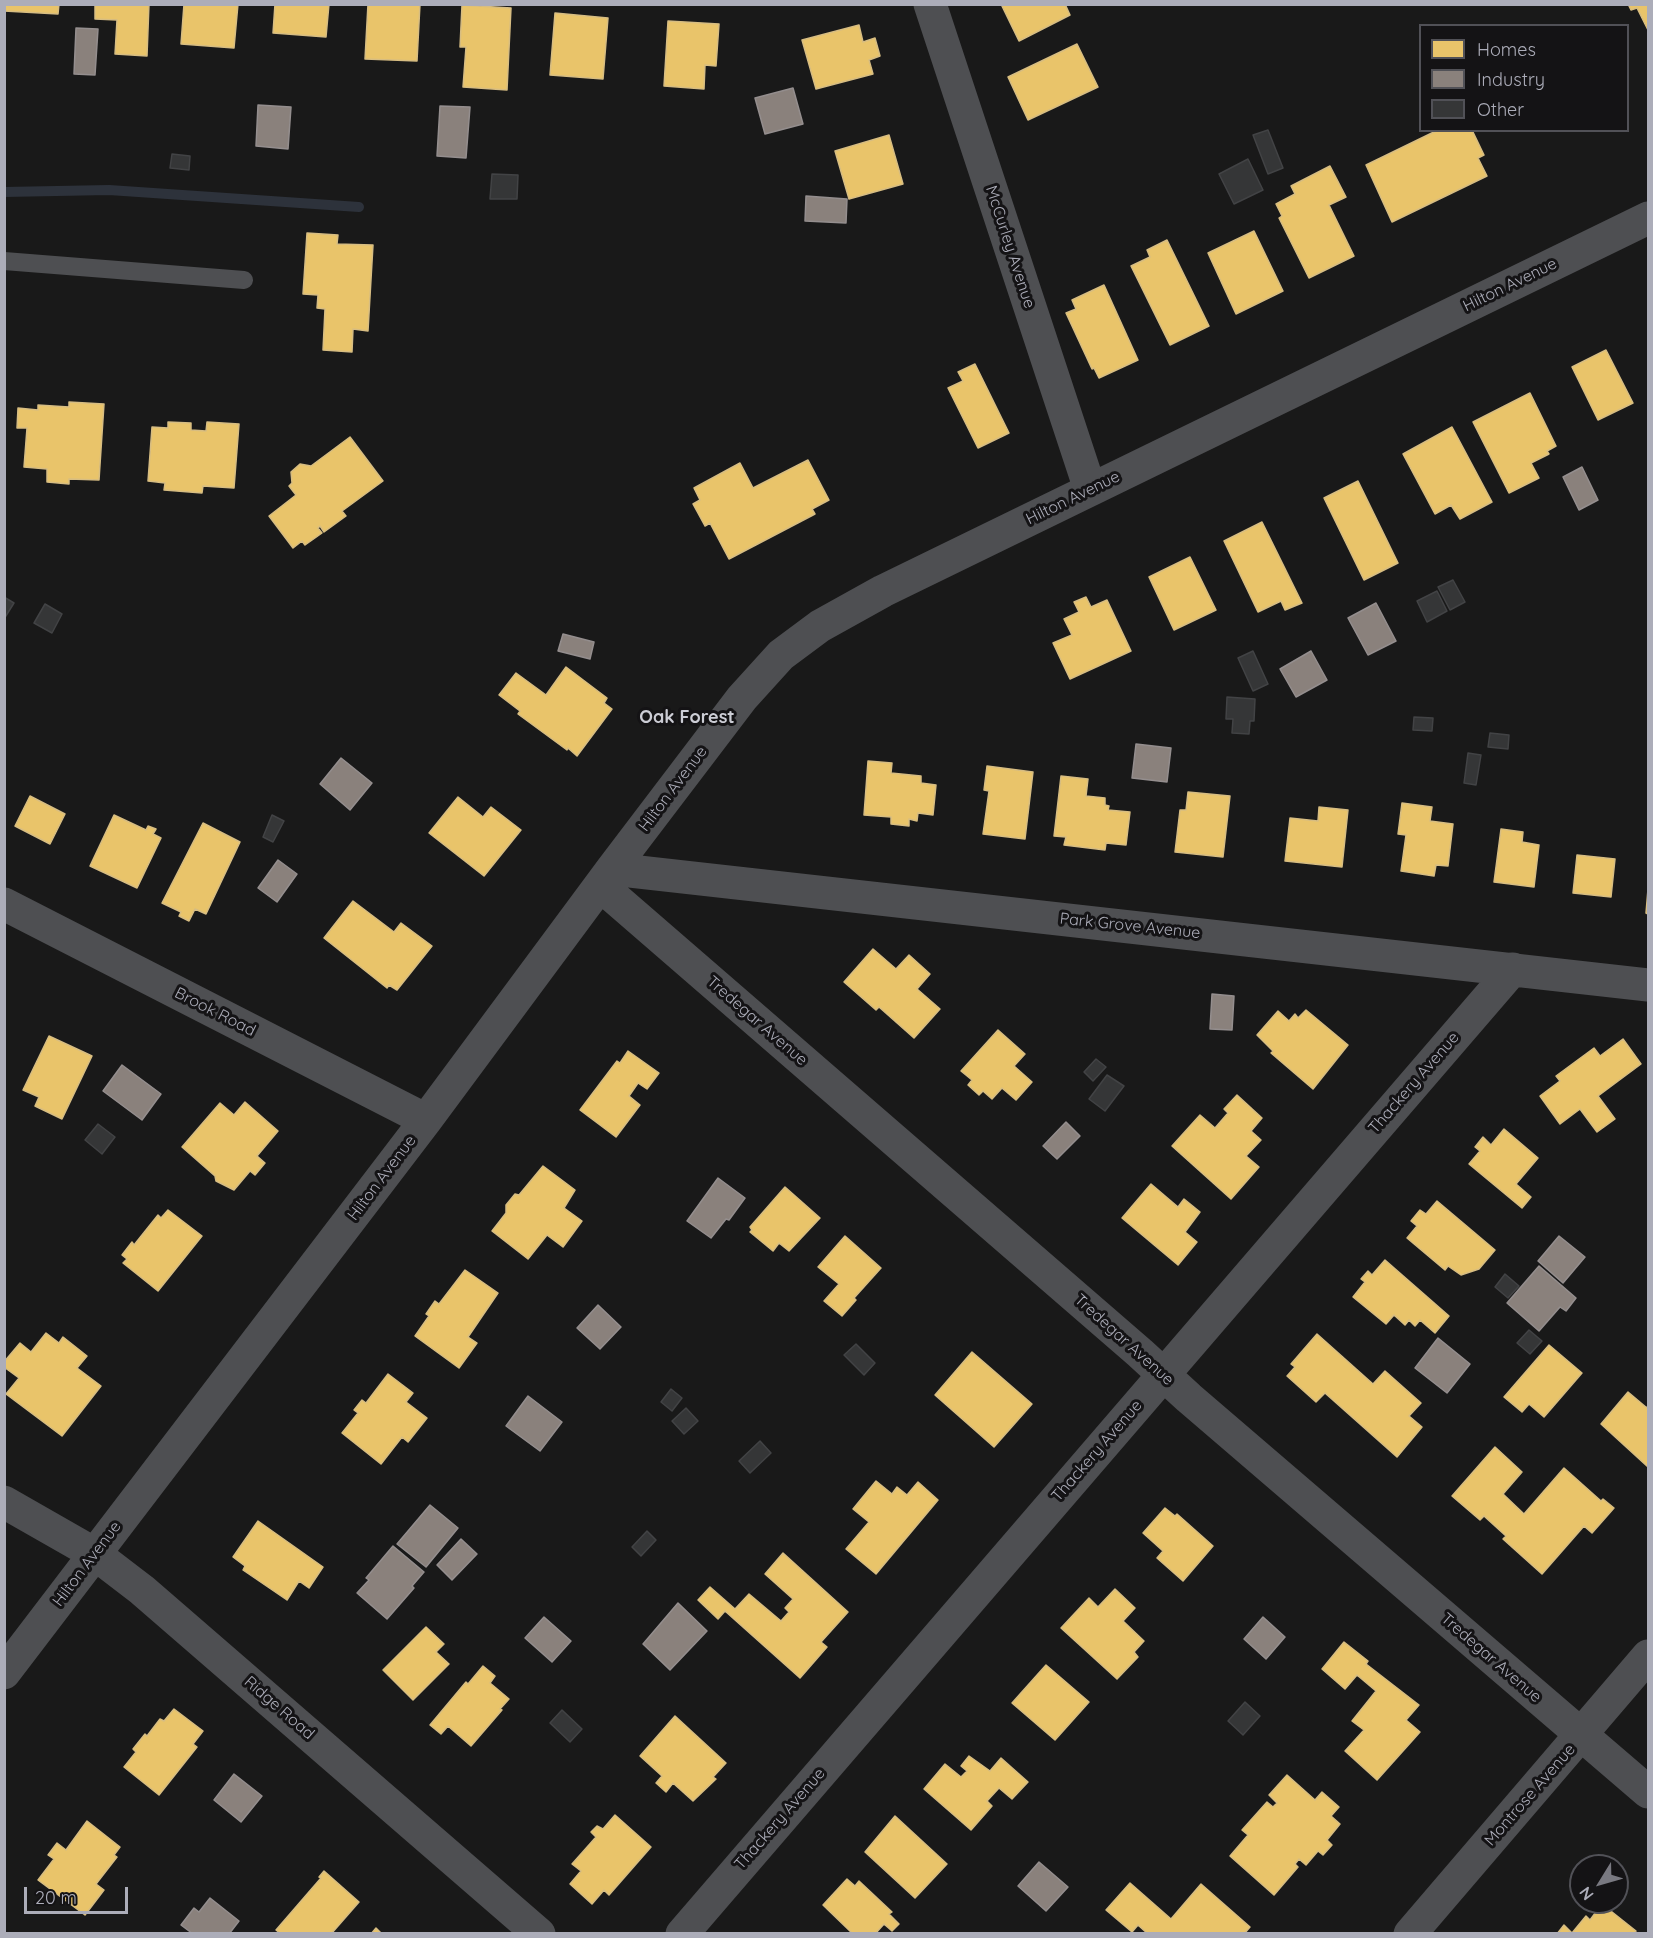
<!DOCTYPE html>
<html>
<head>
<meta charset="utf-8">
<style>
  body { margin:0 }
  #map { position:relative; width:1653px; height:1938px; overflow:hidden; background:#191919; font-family:Quicksand,sans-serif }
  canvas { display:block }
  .frame { position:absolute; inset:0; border:6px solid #acadb9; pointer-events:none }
  .legend { position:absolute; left:1419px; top:24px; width:210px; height:108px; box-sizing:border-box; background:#141315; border:2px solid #515157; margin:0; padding:8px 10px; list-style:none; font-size:18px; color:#acadb9 }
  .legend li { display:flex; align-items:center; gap:12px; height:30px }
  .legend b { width:30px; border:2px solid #515157 }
  .north { position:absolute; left:1569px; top:1854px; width:60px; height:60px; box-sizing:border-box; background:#141315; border:2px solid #515157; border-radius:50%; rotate:233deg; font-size:16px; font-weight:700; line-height:24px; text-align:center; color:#acadb9 }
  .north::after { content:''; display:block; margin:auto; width:21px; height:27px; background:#797981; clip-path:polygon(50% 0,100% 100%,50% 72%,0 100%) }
  .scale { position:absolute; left:24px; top:1887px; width:104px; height:27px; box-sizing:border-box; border:3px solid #acadb9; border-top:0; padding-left:8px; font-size:18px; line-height:21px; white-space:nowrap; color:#acadb9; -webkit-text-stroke:4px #141315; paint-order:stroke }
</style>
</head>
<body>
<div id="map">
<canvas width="1653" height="1938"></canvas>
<div class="frame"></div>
<ul class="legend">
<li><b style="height:16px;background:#e9c46a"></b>Homes</li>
<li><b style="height:16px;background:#8a817c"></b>Industry</li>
<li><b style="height:16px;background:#353637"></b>Other</li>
</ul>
<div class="north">N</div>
<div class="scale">20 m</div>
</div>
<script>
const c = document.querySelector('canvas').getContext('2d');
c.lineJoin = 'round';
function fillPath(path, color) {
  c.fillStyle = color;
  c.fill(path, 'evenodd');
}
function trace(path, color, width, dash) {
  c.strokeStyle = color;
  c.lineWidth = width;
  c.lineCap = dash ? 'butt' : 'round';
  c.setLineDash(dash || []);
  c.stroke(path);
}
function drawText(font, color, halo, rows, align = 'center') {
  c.font = font + ' Quicksand,sans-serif';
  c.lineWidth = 6;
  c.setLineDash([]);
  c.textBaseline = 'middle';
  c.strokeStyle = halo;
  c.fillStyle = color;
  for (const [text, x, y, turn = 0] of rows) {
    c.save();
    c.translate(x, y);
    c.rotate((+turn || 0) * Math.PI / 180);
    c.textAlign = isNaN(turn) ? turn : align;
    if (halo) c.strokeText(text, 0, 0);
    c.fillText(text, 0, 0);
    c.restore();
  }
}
const homes = new Path2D(`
  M5,4H59L58,14L4,11Z
  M95,4H149L147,56L115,54L117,20L95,19Z
  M184,4H238L234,48L181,44Z
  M275,4H329L326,37L273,33Z
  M368,4H420L417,61L365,59Z
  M1001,4H1065L1070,15L1019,41Z
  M1628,4H1648V30L1637,8L1631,10Z
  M462,5L511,8L507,90L463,87L466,47H460Z
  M555,13L608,18L603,79L550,75Z
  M668,21L719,24L716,66L705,65L704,89L664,86Z
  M859,25L863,42L875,38L880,56L869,60L873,74L816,89L802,40Z
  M1077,44L1098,87L1028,120L1008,77Z
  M1438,130H1472L1484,155L1478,158L1487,176L1392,222L1366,165Z
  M889,135L903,184L849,199L835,151Z
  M1330,166L1346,197L1329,205L1354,256L1309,278L1279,218L1282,216L1276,204L1295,194L1291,186Z
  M1254,231L1283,291L1236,314L1208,253Z
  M307,233L338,235L337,244L373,245L368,331L353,329L352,352L323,350L325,309L317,308L318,295L303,294Z
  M1167,240L1209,326L1170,345L1131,266L1150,257L1147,250Z
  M1104,285L1138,360L1099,378L1094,368L1092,369L1066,313L1076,309L1072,300Z
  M1606,350L1633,403L1598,420L1572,367Z
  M975,364L1009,433L978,448L948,388L963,381L958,372Z
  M1530,393L1556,446L1547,451L1549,454L1531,463L1539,478L1509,493L1473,422Z
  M69,402L104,404L99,480L69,479V484L47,482V469L24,467L27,428H17L18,408L38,410V405L69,407Z
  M168,422L191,423V430L206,431L207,422L239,424L234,488L203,486L202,493L164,490L165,483L148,481L152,427L168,428Z
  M1452,427L1492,502L1460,519L1451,505L1435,514L1403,454Z
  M350,437L383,481L342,511L346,516L324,532L320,526L318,528L322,533L305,545L302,541L293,548L269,516L296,495L289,486L292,483L291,472L300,464L311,466Z
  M808,460L829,500L812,509L815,514L729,559L710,523L705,526L693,504L700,500L694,488L740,463L753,488Z
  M1358,481L1398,563L1364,580L1324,498Z
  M1262,522L1302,603L1285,610L1281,601L1258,612L1224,541Z
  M1190,557L1216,610L1174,630L1149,577Z
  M1086,597L1091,607L1107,600L1131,651L1070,679L1053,643L1072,635L1064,619L1079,612L1074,602Z
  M566,667L607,698L604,703L612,709L577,756L568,748L567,750L518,714L520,711L499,695L516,673L546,695Z
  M868,761L892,763L891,773L921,776V783L936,785L933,815L918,813L917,821L909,819V826L891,824V817L864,815Z
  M987,766L1033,772L1025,839L983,834L989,791L984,790Z
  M1061,776L1088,779L1086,796L1105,798V805L1109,806L1108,810L1130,812L1126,845L1106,843L1105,850L1064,845L1066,837L1054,836Z
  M1188,792L1230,796L1223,857L1175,852L1180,810H1186Z
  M30,796L65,814L50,844L15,826Z
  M458,797L483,817L491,807L521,830L484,876L429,833Z
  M1402,803L1432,807L1430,821L1453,824L1448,866L1436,865L1434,876L1401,871L1406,835L1398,834Z
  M1319,807L1348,810L1342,867L1285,861L1290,818L1318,821Z
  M114,815L146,830L148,826L156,829L153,834L161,838L137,888L90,866Z
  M203,823L240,842L206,914L195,909L189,921L179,916L181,912L162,903Z
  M1501,829L1523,832L1522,842L1539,845L1534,887L1494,882Z
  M1577,855L1615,859L1611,897L1573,893Z
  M1648,889V914L1646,913Z
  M353,901L394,932L401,923L432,946L397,990L389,985L387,988L324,938Z
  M873,949L896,969L909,955L930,974L917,989L940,1009L914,1038L879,1007L876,1010L844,982Z
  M1306,1010L1348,1045L1313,1089L1271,1053L1273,1051L1257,1035L1278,1011L1289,1021L1295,1014L1298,1018Z
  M998,1030L1025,1054L1014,1066L1032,1082L1016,1100L1002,1088L992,1099L983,1091L979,1095L968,1085L972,1080L961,1071Z
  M49,1036L92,1056L62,1119L35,1106L39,1097L23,1090Z
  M1623,1039L1641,1064L1598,1096L1615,1119L1597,1132L1580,1109L1560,1124L1540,1096L1560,1081L1556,1076L1594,1048L1600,1056Z
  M628,1051L659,1073L647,1089L638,1083L629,1096L640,1105L616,1137L580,1110L617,1061L620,1063Z
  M1237,1095L1262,1118L1251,1131L1261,1140L1246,1156L1259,1167L1231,1199L1172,1146L1200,1115L1215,1128L1228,1113L1224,1109Z
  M245,1102L278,1131L257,1156L265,1163L255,1175L250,1171L234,1190L216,1181L215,1176L182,1147L220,1103L234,1115Z
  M1504,1129L1538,1158L1516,1184L1531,1197L1522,1208L1469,1164L1480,1151L1475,1147L1483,1137L1491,1145Z
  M543,1166L575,1190L564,1208L582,1221L563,1247L547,1235L528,1259L492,1231L506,1213V1205L515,1194L519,1195Z
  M1151,1184L1178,1207L1184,1199L1200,1212L1185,1232L1197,1242L1178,1265L1122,1218Z
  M785,1187L820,1218L789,1251L779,1243L773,1251L750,1232L752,1230L750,1227Z
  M1437,1201L1495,1250L1479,1269L1461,1275L1448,1266L1445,1270L1407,1238L1417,1226L1411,1221L1420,1210L1426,1214Z
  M168,1210L202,1236L158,1291L123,1263L127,1259L122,1255L132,1242L134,1245L158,1215L161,1218Z
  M845,1236L881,1268L854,1298L856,1300L842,1316L824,1301L839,1284L818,1267Z
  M1385,1260L1449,1316L1435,1333L1420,1320L1415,1326L1409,1320L1405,1325L1394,1315L1386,1324L1353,1297L1365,1282L1361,1279L1368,1271L1372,1275Z
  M465,1270L498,1293L468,1337L477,1343L459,1368L415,1336L429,1316L426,1314L435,1301L439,1304Z
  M46,1333L59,1343L63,1337L87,1356L77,1368L101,1386L62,1436L6,1394L19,1378L4,1367V1362L20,1343L31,1352Z
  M1317,1334L1373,1384L1385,1371L1421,1403L1409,1416L1422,1427L1397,1457L1325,1393L1316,1402L1287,1376L1295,1367L1291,1364Z
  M1549,1345L1582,1373L1544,1417L1529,1404L1522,1412L1504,1397Z
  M972,1352L1032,1404L994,1447L935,1395Z
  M388,1374L413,1393L406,1402L427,1418L408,1442L402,1437L381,1464L342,1433L358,1413L354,1410L362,1400L366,1403Z
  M1628,1392L1647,1408L1648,1405V1467L1601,1424Z
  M1495,1447L1522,1472L1503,1494L1524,1514L1564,1468L1601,1501L1603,1499L1614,1508L1592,1533L1584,1526L1542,1574L1503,1539L1506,1536L1484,1516L1480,1520L1452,1496Z
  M876,1481L892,1494L897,1487L907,1495L918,1482L938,1500L876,1574L846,1549L869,1522L853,1509Z
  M1165,1508L1175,1516L1177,1514L1213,1546L1183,1581L1157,1558L1163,1551L1143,1533Z
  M258,1521L323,1567L309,1588L299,1581L287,1600L243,1570L245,1566L233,1557Z
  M783,1553L848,1612L821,1642L827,1647L800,1678L725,1611L718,1619L698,1600L710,1587L735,1609L749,1594L781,1621L789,1612L785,1608L793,1599L765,1574Z
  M1115,1589L1135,1608L1123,1621L1144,1641L1134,1652L1138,1657L1117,1679L1061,1628L1089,1598L1098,1607Z
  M426,1627L444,1644L436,1652L449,1664L413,1700L383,1670Z
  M1344,1642L1368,1661L1366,1664L1419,1705L1406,1720L1420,1732L1377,1780L1345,1751L1364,1730L1352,1721L1376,1691L1357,1675L1345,1689L1322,1669Z
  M1046,1665L1089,1702L1055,1740L1012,1703Z
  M483,1666L495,1676L490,1683L509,1699L500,1709L502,1710L471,1746L448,1726L441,1734L430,1725L466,1682L468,1684Z
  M174,1709L203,1731L193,1744L197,1747L159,1795L124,1767L136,1752L133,1749L145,1734L147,1736L160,1719L164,1721Z
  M675,1716L726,1763L713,1777L716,1779L693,1801L673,1783L666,1792L656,1783L662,1776L640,1756Z
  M969,1756L990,1771L1001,1758L1028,1782L1012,1799L999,1788L987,1801L992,1806L971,1830L924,1789L945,1764L961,1777L967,1771L961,1766Z
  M1287,1775L1315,1800L1322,1792L1339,1807L1331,1816L1340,1824L1327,1840L1332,1845L1323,1855L1318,1851L1306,1865L1299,1859L1295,1864L1298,1867L1274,1895L1230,1856L1248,1835L1242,1830L1267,1802L1273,1807L1277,1803L1269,1795Z
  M615,1815L651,1847L609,1895L604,1890L592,1904L570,1884L581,1871L572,1864L596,1837L591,1832L597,1826L603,1829Z
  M895,1816L947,1864L915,1898L865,1852Z
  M87,1821L120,1847L114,1855L117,1857L96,1884L104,1890L85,1915L38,1880L54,1859L48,1855L57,1843L66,1850Z
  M324,1871L359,1902L331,1934H281L276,1930L321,1878L319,1877Z
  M847,1879L855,1886L859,1881L892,1912L889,1914L899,1924L892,1931L884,1924L875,1934H853L823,1905Z
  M1130,1883L1171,1919L1201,1884L1250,1927L1244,1934H1148L1138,1925L1132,1932L1106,1910Z
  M1602,1904L1636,1931L1634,1934H1557L1564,1925L1572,1933L1586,1916L1590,1920Z
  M376,1928L382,1934H371Z`);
fillPath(homes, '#e9c46a');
trace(homes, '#d7bd82', 1.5);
const industry = new Path2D(`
  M76,28L98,29L95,75L74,74Z
  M793,88L803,124L765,134L755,98Z
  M258,105L291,107L288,149L256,146Z
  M440,106L470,107L466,158L437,156Z
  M806,196L847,199L846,223L805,221Z
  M1582,467L1598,500L1579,510L1563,477Z
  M1376,603L1396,641L1368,655L1348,618Z
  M563,634L594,642L590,659L558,651Z
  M1311,651L1327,680L1296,697L1280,669Z
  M1136,744L1171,748L1167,782L1132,778Z
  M341,758L372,783L350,810L320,784Z
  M278,860L297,874L277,902L258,888Z
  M1212,994L1234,996L1232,1030L1210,1029Z
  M122,1065L161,1094L142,1120L103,1091Z
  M1066,1122L1080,1136L1057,1159L1043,1146Z
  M718,1178L745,1198L729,1220L726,1219L711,1238L687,1221Z
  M1559,1236L1585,1257L1563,1283L1538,1261Z
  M1539,1266L1576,1298L1566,1311L1560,1307L1539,1331L1507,1303Z
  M598,1305L621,1327L600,1349L577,1328Z
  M1438,1338L1470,1364L1447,1393L1415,1368Z
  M528,1396L562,1422L540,1451L506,1426Z
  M430,1505L458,1528L426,1567L397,1544Z
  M461,1539L477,1554L452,1580L437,1565Z
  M393,1546L424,1572L412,1586L414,1588L387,1619L357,1593L369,1580L366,1578Z
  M678,1603L707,1631L670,1670L643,1644Z
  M544,1617L571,1641L552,1662L525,1638Z
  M1263,1617L1285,1637L1266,1659L1244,1639Z
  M234,1774L262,1796L241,1822L214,1800Z
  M1039,1862L1068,1887L1046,1911L1018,1886Z
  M210,1898L239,1921L229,1934H193L181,1925L194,1908L199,1912Z`);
fillPath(industry, '#8a817c');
trace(industry, '#948e8e', 1.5);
trace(new Path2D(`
  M4,192L109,190L359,207`), '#2d323b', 10);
const building = new Path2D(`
  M1268,130L1283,168L1268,174L1253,135Z
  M172,154L190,156L189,170L170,168Z
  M1248,159L1263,190L1234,204L1219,174Z
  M492,174L518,175L517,199H490Z
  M1453,580L1465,602L1450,610L1438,587Z
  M1437,591L1447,611L1427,622L1417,601Z
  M4,597L14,603L4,619Z
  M45,604L62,614L52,633L34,623Z
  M1253,651L1268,684L1253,691L1238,658Z
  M1227,697L1255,699L1254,721H1250L1249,734L1232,733L1233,719H1226Z
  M1414,717L1433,718L1432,731L1413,730Z
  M1490,733L1509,735L1508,749L1488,747Z
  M1468,753L1481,755L1476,785L1464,783Z
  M272,815L284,821L273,842L263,837Z
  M1096,1059L1106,1067L1093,1081L1084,1072Z
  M1107,1075L1124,1086L1105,1111L1089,1099Z
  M98,1124L115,1137L102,1154L85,1140Z
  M1505,1274L1519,1286L1508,1298L1495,1287Z
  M1529,1330L1542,1341L1530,1354L1517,1343Z
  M856,1344L875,1363L864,1375L844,1355Z
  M671,1389L682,1398L672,1411L661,1402Z
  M686,1408L698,1421L684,1434L672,1421Z
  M760,1441L771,1453L750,1473L739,1461Z
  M647,1531L656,1540L641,1556L632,1547Z
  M1245,1702L1260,1716L1243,1735L1228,1721Z
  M562,1710L582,1729L570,1742L550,1723Z`);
fillPath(building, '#353637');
trace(building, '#424345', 1.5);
trace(new Path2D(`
  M4,261L244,280`), '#4e4f52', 18);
trace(new Path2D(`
  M930,4L1090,489
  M612,869L1648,985
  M601,886L1140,1353L1189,1398L1648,1792
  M4,904L426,1120
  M4,1502L95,1554L142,1590L539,1934
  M4,1673L426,1120L612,869L742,698L781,655L820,626L883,591L1648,218
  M682,1934L1513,969
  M1410,1934L1648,1656`), '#4e4f52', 33);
drawText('16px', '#acadb9', '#141315', [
  ["McCurley Avenue",1010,247,72],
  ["Hilton Avenue",1510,285,-26],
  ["Hilton Avenue",1073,498,-26],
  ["Hilton Avenue",673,789,-53],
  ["Park Grove Avenue",1130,926,6],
  ["Brook Road",215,1012,27],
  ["Tredegar Avenue",757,1021,41],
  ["Thackery Avenue",1414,1083,-49],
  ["Hilton Avenue",382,1178,-53],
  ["Tredegar Avenue",1124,1340,42],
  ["Thackery Avenue",1097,1451,-49],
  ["Hilton Avenue",87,1564,-53],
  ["Tredegar Avenue",1491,1658,41],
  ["Ridge Road",279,1708,41],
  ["Montrose Avenue",1530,1795,-49],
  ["Thackery Avenue",780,1819,-49]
]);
drawText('bold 18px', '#cccdd5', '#141315', [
  ["Oak Forest",687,718]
]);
</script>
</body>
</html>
